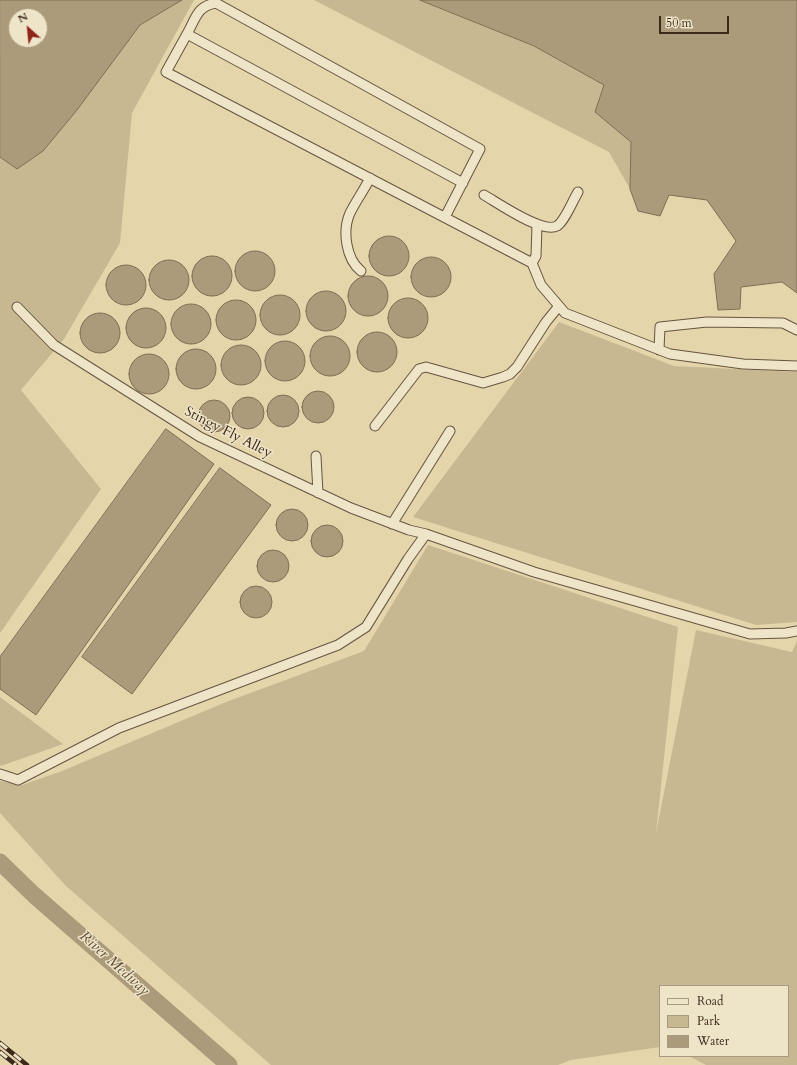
<!DOCTYPE html>
<html>
<head>
<meta charset="utf-8">
<style>
  body { margin:0 }
  #map { position:relative; width:797px; height:1065px; overflow:hidden; background:#e5d5aa; font-family:Cardo,serif }
  canvas { display:block }
  .legend { position:absolute; left:659px; top:985px; width:130px; height:72px; box-sizing:border-box; background:#eee4c8; border:1px solid #a79983; margin:0; padding:5px 7px; list-style:none; font-size:12px; color:#3c291c }
  .legend li { display:flex; align-items:center; gap:8px; height:20px }
  .legend b { width:20px; border:1px solid #a79983 }
  .north { position:absolute; left:8px; top:8px; width:40px; height:40px; box-sizing:border-box; background:#eee4c8; border:1px solid #a79983; border-radius:50%; rotate:333deg; font-size:11px; font-weight:700; line-height:16px; text-align:center; color:#3c291c }
  .north::after { content:''; display:block; margin:auto; width:14px; height:18px; background:#8f2418; clip-path:polygon(50% 0,100% 100%,50% 72%,0 100%) }
  .scale { position:absolute; left:659px; top:16px; width:70px; height:18px; box-sizing:border-box; border:2px solid #3c291c; border-top:0; padding-left:5px; font-size:12px; line-height:14px; white-space:nowrap; color:#3c291c; -webkit-text-stroke:3px #eee4c8; paint-order:stroke }
</style>
</head>
<body>
<div id="map">
<canvas width="797" height="1065"></canvas>
<ul class="legend">
<li><b style="height:5px;background:#eee4c8"></b>Road</li>
<li><b style="height:11px;background:#c8b892"></b>Park</li>
<li><b style="height:11px;background:#ac9b7a"></b>Water</li>
</ul>
<div class="north">N</div>
<div class="scale">50 m</div>
</div>
<script>
const c = document.querySelector('canvas').getContext('2d');
c.lineJoin = 'round';
function fillPath(path, color) {
  c.fillStyle = color;
  c.fill(path, 'evenodd');
}
function trace(path, color, width, dash) {
  c.strokeStyle = color;
  c.lineWidth = width;
  c.lineCap = dash ? 'butt' : 'round';
  c.setLineDash(dash || []);
  c.stroke(path);
}
function drawText(font, color, halo, rows, align = 'center') {
  c.font = font + ' Cardo,serif';
  c.lineWidth = 3;
  c.setLineDash([]);
  c.textBaseline = 'middle';
  c.strokeStyle = halo;
  c.fillStyle = color;
  for (const [text, x, y, turn = 0] of rows) {
    c.save();
    c.translate(x, y);
    c.rotate((+turn || 0) * Math.PI / 180);
    c.textAlign = isNaN(turn) ? turn : align;
    if (halo) c.strokeText(text, 0, 0);
    c.fillText(text, 0, 0);
    c.restore();
  }
}
fillPath(new Path2D(`
  M182,0H194L132,113L120,243L64,339L21,390L101,489L0,633V157L17,169L140,25Z
  M314,0H420L534,46L604,85L595,112L631,142L630,189L609,152Z
  M559,322L674,366L797,372V622L756,625L413,517Z
  M428,545L678,627L656,833L696,630L792,652L797,641V1065H706L689,1056H788V986H660V1047L571,1060L558,1065H271L66,886L0,813V781L22,785L62,771L226,702L364,651Z
  M0,697L63,744L1,766L0,764Z`), '#c8b892');
const water = new Path2D(`
  M0,0H182L140,25L77,110L43,151L17,169L0,157ZM16,16H40V40H16Z
  M420,0H797V293L782,282L741,287L740,309L718,310L714,274L736,241L707,200L669,195L660,216L638,211L630,189L631,142L595,112L604,85L534,46Z
  M369 256a20 20 0 1 1 40 0a20 20 0 1 1-40 0Z
  M235 271a20 20 0 1 1 40 0a20 20 0 1 1-40 0Z
  M192 276a20 20 0 1 1 40 0a20 20 0 1 1-40 0Z
  M411 277a20 20 0 1 1 40 0a20 20 0 1 1-40 0Z
  M149 280a20 20 0 1 1 40 0a20 20 0 1 1-40 0Z
  M106 285a20 20 0 1 1 40 0a20 20 0 1 1-40 0Z
  M348 296a20 20 0 1 1 40 0a20 20 0 1 1-40 0Z
  M306 311a20 20 0 1 1 40 0a20 20 0 1 1-40 0Z
  M260 315a20 20 0 1 1 40 0a20 20 0 1 1-40 0Z
  M388 318a20 20 0 1 1 40 0a20 20 0 1 1-40 0Z
  M216 320a20 20 0 1 1 40 0a20 20 0 1 1-40 0Z
  M171 324a20 20 0 1 1 40 0a20 20 0 1 1-40 0Z
  M126 328a20 20 0 1 1 40 0a20 20 0 1 1-40 0Z
  M80 333a20 20 0 1 1 40 0a20 20 0 1 1-40 0Z
  M357 352a20 20 0 1 1 40 0a20 20 0 1 1-40 0Z
  M310 356a20 20 0 1 1 40 0a20 20 0 1 1-40 0Z
  M265 361a20 20 0 1 1 40 0a20 20 0 1 1-40 0Z
  M221 365a20 20 0 1 1 40 0a20 20 0 1 1-40 0Z
  M176 369a20 20 0 1 1 40 0a20 20 0 1 1-40 0Z
  M129 374a20 20 0 1 1 40 0a20 20 0 1 1-40 0Z
  M302 407a16 16 0 1 1 32 0a16 16 0 1 1-32 0Z
  M267 411a16 16 0 1 1 32 0a16 16 0 1 1-32 0Z
  M232 413a16 16 0 1 1 32 0a16 16 0 1 1-32 0Z
  M198 416a16 16 0 1 1 32 0a16 16 0 1 1-32 0Z
  M166,429L214,464L36,715L0,689V657Z
  M220,468L271,505L132,694L82,657Z
  M276 525a16 16 0 1 1 32 0a16 16 0 1 1-32 0Z
  M311 541a16 16 0 1 1 32 0a16 16 0 1 1-32 0Z
  M257 566a16 16 0 1 1 32 0a16 16 0 1 1-32 0Z
  M240 602a16 16 0 1 1 32 0a16 16 0 1 1-32 0Z`);
fillPath(water, '#ac9b7a');
trace(water, '#7f6d54', 1);
trace(new Path2D(`
  M0,862L34,895L229,1065`), '#ac9b7a', 17);
const minor = new Path2D(`
  M187,34L166,72L532,263L541,285L565,313L670,354L743,364L797,366
  M484,195C498,203 542,234 557,226C565,221 573,200 578,192
  M445,217L480,149L216,3C197,6 196,18 187,34L463,183
  M532,263L536,256L537,225
  M361,271C346,259 342,231 350,213C356,201 364,190 370,178
  M17,307L54,345L200,437L351,508L409,530L426,534L534,572L750,634L786,633L797,631
  M659,350L660,327L707,322L783,323L797,330
  M375,426L419,369L426,367L483,383L503,377L510,374L517,367L546,322L559,306
  M316,456L318,493
  M392,524L450,431
  M0,774L18,780L119,728L338,645L366,627L408,559L426,534`);
trace(minor, '#665440', 11);
trace(minor, '#eee4c8', 9);
const rail = new Path2D(`
  M0,1043L27,1065
  M0,1052L16,1065`);
trace(rail, '#3c291c', 4.5);
trace(rail, '#eee4c8', 3, [9]);
drawText('14px', '#3c291c', '#eee4c8', [
  ["Stingy Fly Alley",228,433,27]
]);
drawText('italic 15px', '#5e4b38', '#eee4c8', [
  ["River Medway",114,964,42]
]);
</script>
</body>
</html>
